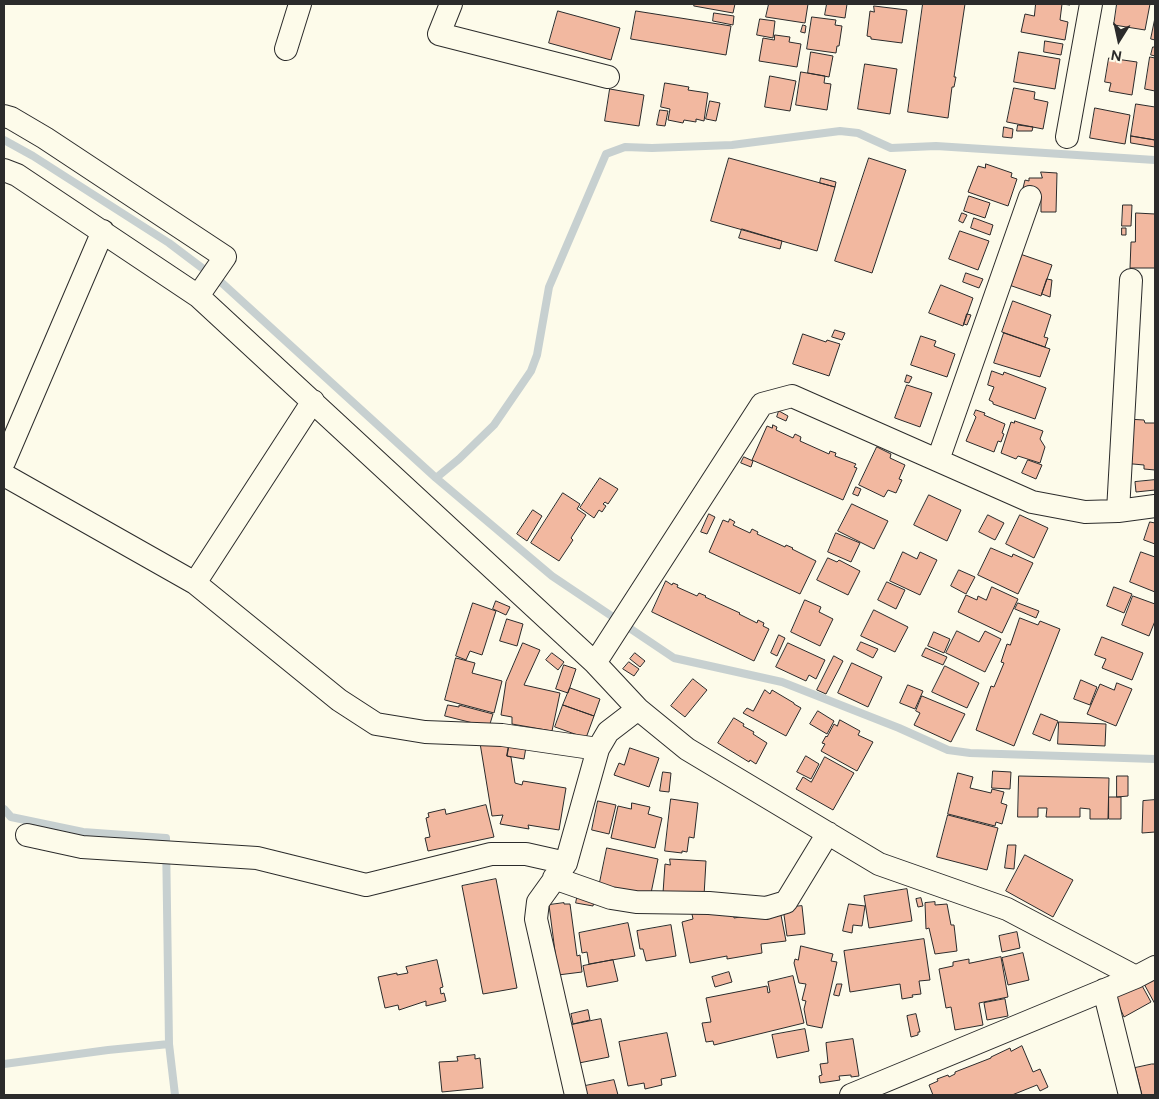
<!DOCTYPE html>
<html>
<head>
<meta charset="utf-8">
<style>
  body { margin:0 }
  #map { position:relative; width:1159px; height:1099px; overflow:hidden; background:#fdfbea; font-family:Figtree,sans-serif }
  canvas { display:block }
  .frame { position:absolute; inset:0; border:5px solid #2b2b2b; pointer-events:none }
  .north { position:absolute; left:1094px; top:15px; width:50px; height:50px; -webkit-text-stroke:4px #fdfbea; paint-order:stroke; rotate:190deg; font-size:14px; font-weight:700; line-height:20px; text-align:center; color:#2b2b2b }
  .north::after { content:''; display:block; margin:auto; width:18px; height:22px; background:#2b2b2b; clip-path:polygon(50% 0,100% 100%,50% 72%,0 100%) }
</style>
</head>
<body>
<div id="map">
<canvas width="1159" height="1099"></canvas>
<div class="frame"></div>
<div class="north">N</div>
</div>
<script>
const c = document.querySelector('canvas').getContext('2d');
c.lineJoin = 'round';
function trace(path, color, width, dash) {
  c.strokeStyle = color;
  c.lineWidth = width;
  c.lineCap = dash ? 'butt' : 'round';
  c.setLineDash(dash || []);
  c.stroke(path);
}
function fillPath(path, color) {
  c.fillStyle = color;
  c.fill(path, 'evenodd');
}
trace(new Path2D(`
  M4,140L33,156L169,243L222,283L436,478L552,576L674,658L782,682L899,728L948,750L970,753L1155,759
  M436,478L459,459L494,425L531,371L537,355L549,287L606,154L625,147L652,148L732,145L840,131L858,133L891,148L936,146L1155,160
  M4,809L11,817L83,832L166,838L169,1044L175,1095
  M4,1064L108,1050L169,1044`), '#c7d0d0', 8);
const building = new Path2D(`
  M695,4H735L733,13L694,6Z
  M769,4H808L805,23L766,17Z
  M827,4H847L845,18L825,15Z
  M923,4H965L954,77H956L954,87H952L948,118L908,112Z
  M1036,4H1070V5L1062,4L1060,20L1068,22L1065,40L1021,32L1025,14L1034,16Z
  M1117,4H1150L1145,30L1114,25Z
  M874,6L907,10L902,43L871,39V37L867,36L870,11L874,12Z
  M558,11L620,28L611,60L549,43Z
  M636,11L731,26L726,55L631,39Z
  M714,13L734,16L733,25L713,21Z
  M812,17L836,20L835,25L842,26L839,46H837L836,53L807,49Z
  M1155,18V40L1151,39Z
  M760,19L775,21L773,38L757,35Z
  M803,25L806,26L805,33L801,32Z
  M775,35L790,37L789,42L801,44L797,67L759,61L763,38L774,40Z
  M1045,41L1063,44L1061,55L1044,52Z
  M1153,47H1155V56L1151,55Z
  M811,52L833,56L829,77L808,73Z
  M1019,52L1060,59L1055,89L1014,82Z
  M1150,57L1155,58V91L1145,89Z
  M1109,58L1137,62L1132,95L1109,91L1111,83L1105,82Z
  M865,64L897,69L890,114L858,109Z
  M801,72L825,76L824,83L831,84L827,110L796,105Z
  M770,76L796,81L790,111L765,107Z
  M665,83L689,87L688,90L708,93L704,121L696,119V122L684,120L683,123L668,120L670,109L661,107Z
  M1014,88L1035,92L1034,99L1048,102L1043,129L1007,122Z
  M610,89L644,95L639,126L605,121Z
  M710,101L720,103L716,121L706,119Z
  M1136,104L1155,107V140L1131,136Z
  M1095,108L1130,115L1125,144L1090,138Z
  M660,110L668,111L665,126L657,125Z
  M1018,125L1033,127L1032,131H1017Z
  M1004,127L1013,129L1012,138L1003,137Z
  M1131,136L1155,140V147L1131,143Z
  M729,158L835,187L817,251L711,221Z
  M869,158L906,170L872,273L835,261Z
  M986,164L1012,173L1011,177L1017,179L1008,206L968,192L978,166L985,168Z
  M1041,172L1057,173L1056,212H1041V197L1022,192L1025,180L1029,181V178H1042Z
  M821,178L836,182L835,187L820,183Z
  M969,196L990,203L985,218L964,211Z
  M1123,205H1132L1131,226H1122Z
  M962,213L967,215L963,223L959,221Z
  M1136,213L1155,214V268H1130L1131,242H1135Z
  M974,218L993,225L990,235L971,228Z
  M1122,228H1126V235H1122Z
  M742,229L782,241L780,249L739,238Z
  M960,231L989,241L978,270L949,259Z
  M1020,254L1052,265L1041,296L1009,285Z
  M966,273L983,279L979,288L963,282Z
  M1047,279L1052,280L1050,297L1042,294Z
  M941,285L973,298L963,326L929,313Z
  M1013,301L1051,315L1044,337L1048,338L1045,347L1002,332Z
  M967,314L971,315L967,325L964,324Z
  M835,330L845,333L842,340L832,337Z
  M1004,333L1050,349L1040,377L994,363Z
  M803,334L826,342L827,340L840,344L829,376L793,364Z
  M921,336L936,341L934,346L955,354L947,377L911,365Z
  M992,371L1003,375L1004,372L1046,388L1035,419L993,404V402L989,400L994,387L988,385Z
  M907,375L912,377L909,383L905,382Z
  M907,385L932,393L920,427L895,418Z
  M976,410L985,413L984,415L1005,424L1002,433L1004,434L1001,442L998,441L994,452L966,441L976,417L974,415Z
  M779,411L788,416L786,421L777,417Z
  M1127,419L1144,420L1145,423H1155V470L1144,469V465L1122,463Z
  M1015,421L1043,431L1040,439L1045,447L1040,463L1018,456L1016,459L1001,453L1011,422L1014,423Z
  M773,425L777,427L776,430L793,438L795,434L801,437L800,441L829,454L830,451L836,453L835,456L856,464L854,467L857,468L843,500L752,460L767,426L772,428Z
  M877,447L891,454L890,458L905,465L899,479L902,480L896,493L888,490L884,497L859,485Z
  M744,457L753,461L751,467L741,463Z
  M1028,460L1042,465L1036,479L1022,473Z
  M600,478L618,489L608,504L605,502L603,504L606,506L602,512L599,510L594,518L580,508Z
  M1155,480V490L1136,492L1135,482Z
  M856,487L861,489L858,496L853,494Z
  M563,493L580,504L577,509L586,515L571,538L573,540L559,561L531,543Z
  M929,495L961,510L947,541L914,525Z
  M852,504L888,521L874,549L838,531Z
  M533,510L542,516L527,541L517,534Z
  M709,514L715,517L707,534L701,532Z
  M988,515L1004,523L995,540L979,532Z
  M1020,515L1048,528L1034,558L1006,544Z
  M730,519L735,522L733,525L750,533L752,529L758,532L757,534L785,547L786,545L793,548L792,549L816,561L800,594L709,552L723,520L728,522Z
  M1150,522L1155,523V544L1144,540Z
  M836,533L860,543L851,562L828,552Z
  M991,548L1012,557L1013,554L1033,563L1018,594L978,575Z
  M903,552L917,559L920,552L937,560L920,595L890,581Z
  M1141,552L1155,557V592L1130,582Z
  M828,558L837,562L839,560L860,571L848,595L817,580Z
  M959,570L975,577L966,594L951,586Z
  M666,581L672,585L673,583L678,585L677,587L697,596L699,593L706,596L705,597L740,613L739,614L757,623L758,620L764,623L763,626L769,629L754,661L652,612Z
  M887,582L905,590L896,609L878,600Z
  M992,587L1018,599L1002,633L958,612L966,595L977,600L978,596L986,600Z
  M1114,587L1132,594L1124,613L1107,606Z
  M1133,596L1155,604V621L1149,636L1122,625Z
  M805,600L821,607L819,612L833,619L820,646L791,632Z
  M496,601L510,607L506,615L493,609Z
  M473,603L496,611L482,655L470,651L466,660L456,656Z
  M1018,603L1039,611L1036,618L1015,609Z
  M874,610L908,627L895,652L861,636Z
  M1020,618L1038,625L1040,621L1060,629L1014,746L976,730L991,686L994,687L1004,663L1001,662L1007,644L1010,645Z
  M507,619L523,624L517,646L500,641Z
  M957,631L979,642L985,631L1001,639L985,672L946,653Z
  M934,632L950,639L944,653L928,646Z
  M779,635L785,638L777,656L771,653Z
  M1102,637L1143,653L1132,680L1102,668L1106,659L1095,655Z
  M861,642L878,649L873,658L857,650Z
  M523,643L540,650L524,685L560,693L552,731L512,724V717L501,715L506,682Z
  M788,643L825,660L816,679L809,675L806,681L776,667Z
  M926,648L947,657L943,665L922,656Z
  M552,653L564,662L558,670L546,660Z
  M635,653L645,661L640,667L630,659Z
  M834,656L843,661L826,694L817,690Z
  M456,658L475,663L472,673L502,681L494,713L445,700Z
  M629,662L639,669L634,676L623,669Z
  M852,663L882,677L868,707L838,693Z
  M564,665L576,669L568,693L556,689Z
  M945,666L979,683L967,708L932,692Z
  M693,679L707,690L685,717L671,706Z
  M1081,680L1097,687L1090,705L1074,699Z
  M1117,683L1132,689L1116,726L1087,714L1100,684L1114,690Z
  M908,685L923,691L915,709L900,703Z
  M570,688L600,699L594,716L563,705Z
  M765,690L770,694L772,690L794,703V704L801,708L786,736L743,713L747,708L753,711Z
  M922,696L965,714L951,742L914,725L920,713L916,711Z
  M448,705L459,707V705L493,714L489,727L445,716Z
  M563,705L594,716L586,738L555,727Z
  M818,711L834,721L827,734L810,724Z
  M1041,714L1058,721L1050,741L1033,734Z
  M734,718L744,724L743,726L754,732L753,734L767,743L756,764L750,760L749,762L718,743Z
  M840,720L860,731L858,735L873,742L857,771L821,751L825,744L822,743L826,736L827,737L834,724L837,726Z
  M1059,722L1106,724L1105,746L1058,744Z
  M510,740L507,756L511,757L515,783L522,785L523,781L566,788L559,830L528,825L529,829L500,824L503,815L492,816L480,743Z
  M510,740L527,741L524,759L507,756Z
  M630,748L659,758L649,787L614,775L619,763L624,765Z
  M806,756L819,764L811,779L797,772Z
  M825,757L854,773L833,810L796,789L803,777L811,782Z
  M993,771L1011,772L1010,789L992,788Z
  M663,772L671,773L669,792L660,791Z
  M958,773L973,777L970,788L991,793L992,789L1004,792L1001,803L1007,805L1002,824L996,822L995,826L948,814Z
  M1019,776L1109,778L1108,819H1090V809L1080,808V817H1046L1047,808H1038V817H1018Z
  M1117,776H1128V796L1117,797Z
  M1109,797H1121V819H1109Z
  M671,799L698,803L694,838L689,837L687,852L682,851V853L665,851Z
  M1155,800V832L1142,833L1143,801Z
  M598,801L616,805L609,834L592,830Z
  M632,803L650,807L648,814L662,818L655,848L611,838L618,806L631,809Z
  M486,805L494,837L428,851L425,838L430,837L426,818L429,817L428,813L445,809L446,814Z
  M948,815L998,828L987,870L937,857Z
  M1008,845H1016L1014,869L1005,868Z
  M607,848L658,859L650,898L599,887Z
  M1025,855L1073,880L1053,917L1006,891Z
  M670,859L706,861L704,896L663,893L665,864L670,865Z
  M496,879L517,988L483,994L462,886Z
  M907,889L912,921L869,928L864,896Z
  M578,893L595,896L593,906L576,903Z
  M921,898L923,906L918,907L916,899Z
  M935,902V905L947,904L951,925H954L957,951L935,954L929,928L926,929L925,903Z
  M564,903V904H570L577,956L580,955L582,972L558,975L549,905Z
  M849,904L865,906L862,926L853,925L852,933L843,931Z
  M802,906L805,934L787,936L783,908Z
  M727,908L733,910L734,918L780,910L786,941L761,944L762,953L727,959V956L690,963L682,922L693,919L692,914Z
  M628,923L635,956L589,964L587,952L582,953L579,933Z
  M671,925L676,956L646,961L643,949H640L637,931Z
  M1017,932L1020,948L1002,952L999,936Z
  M924,939L930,980L919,981L921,994L912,995L913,997L902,999L900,984L850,992L844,951Z
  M801,946L833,954L831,961L837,962L822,1028L807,1025L804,1009L806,1001L802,1000L806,984L799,983L794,963L795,959L798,960Z
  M1023,953L1029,980L1008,985L1002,958Z
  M1001,957L1008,997L979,1003L983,1025L955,1030L951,1007L946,1008L939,969L953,966V962L969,959V963Z
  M437,960L443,987L440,988L441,994L444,993L446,1001L426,1006V1001L399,1010L398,1005L385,1008L378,977L397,973V975L408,973L406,967Z
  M613,960L618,981L587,987L583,966Z
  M729,972L732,982L715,987L712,977Z
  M1155,975V1004L1143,982Z
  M793,976L804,1023L714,1045L713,1041L706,1042L702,1023L711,1022L706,998L767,986L768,993L770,992L768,982Z
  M1140,982L1151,1002L1124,1017L1115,997Z
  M837,984H842L839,996L834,995Z
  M1005,999L1008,1016L987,1020L984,1003Z
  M588,1010L590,1020L573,1024L571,1014Z
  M916,1014L920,1032H918V1035L911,1037L907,1016Z
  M601,1019L609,1057L579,1063L571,1025Z
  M805,1029L809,1051L777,1058L772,1035Z
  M667,1033L676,1076L661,1079L662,1085L645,1089L644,1083L628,1086L619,1042Z
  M853,1039L859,1076L851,1077V1075L839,1076L840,1080L820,1083L819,1076L822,1075L820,1064L828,1063L826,1043Z
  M1022,1046L1033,1072L1040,1069L1048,1087L1040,1091L1037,1085L1012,1095H933L929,1085L938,1081L937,1079L948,1075L949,1077L955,1074V1072L991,1058V1057L1010,1048L1011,1051Z
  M475,1055V1059L480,1058L483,1088L442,1092L439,1062L458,1061L457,1057Z
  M1152,1064H1155V1095H1142L1135,1068Z
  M614,1080L618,1095H587L585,1086Z`);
fillPath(building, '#f2b8a0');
trace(building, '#2b2b2b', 1);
const minor = new Path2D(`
  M451,4L439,34L608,77
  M286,49L300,4
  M4,116L11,118L45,138L225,257L198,296
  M1067,137L1091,4
  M4,170L17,175L198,296L595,663L638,709L687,749L879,864L1007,909L1136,977
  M1131,280L1118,511L1155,506
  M938,460L1030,197
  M4,462L103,231
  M4,475L195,583L339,700L376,724L425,732L502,735L598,749L608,732L638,709
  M195,583L313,401
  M595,663L762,404L792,396L1032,502L1085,512L1118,511
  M27,835L82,847L257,858L366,885L491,854H526L566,863
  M554,878L611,898L636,902L709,903L766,908L786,902L828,833
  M1104,990L1130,1095
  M576,1095L536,919L538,902L566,863L598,749
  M851,1095L1136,977L1155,967`);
trace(minor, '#2b2b2b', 24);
trace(minor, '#fdfbea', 22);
</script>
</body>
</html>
